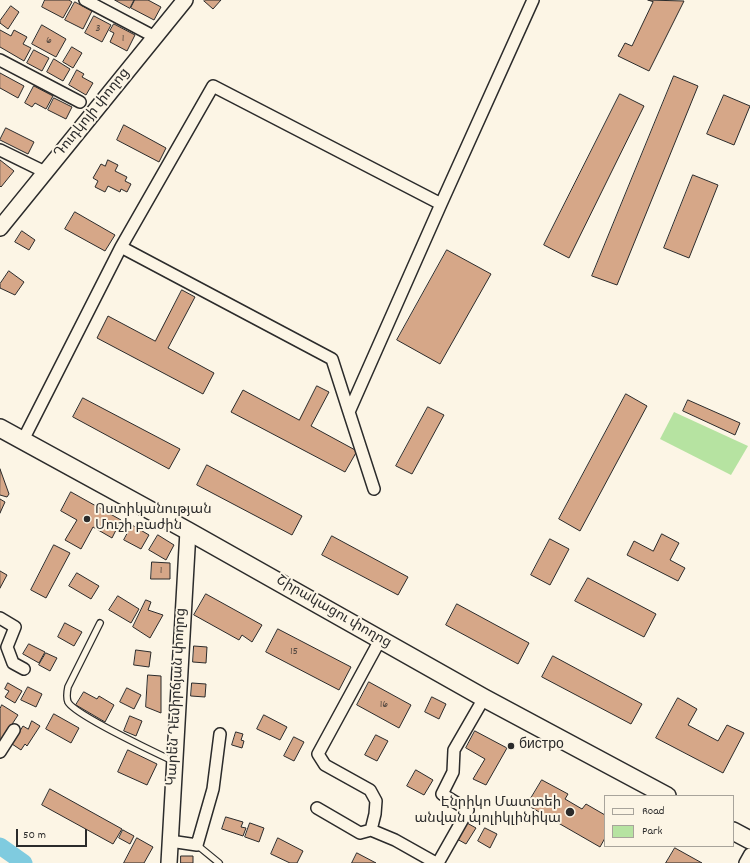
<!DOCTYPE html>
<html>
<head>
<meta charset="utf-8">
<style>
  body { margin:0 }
  #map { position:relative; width:750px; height:863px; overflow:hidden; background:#fcf5e5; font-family:Dekko,sans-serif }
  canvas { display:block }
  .legend { position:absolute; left:604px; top:795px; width:130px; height:52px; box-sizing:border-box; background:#fcf5e5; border:1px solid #a8a49b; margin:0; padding:5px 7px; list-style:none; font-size:12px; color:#2b2b2b }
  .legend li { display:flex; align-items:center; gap:8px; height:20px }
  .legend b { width:20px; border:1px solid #a8a49b }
  .scale { position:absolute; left:16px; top:829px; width:71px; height:18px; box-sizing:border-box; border:2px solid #2b2b2b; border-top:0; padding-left:5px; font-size:12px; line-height:14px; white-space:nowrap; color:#2b2b2b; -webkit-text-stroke:3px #fcf5e5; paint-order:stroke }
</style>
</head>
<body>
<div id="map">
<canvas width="750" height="863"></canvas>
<ul class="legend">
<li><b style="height:5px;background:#fcf5e5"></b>Road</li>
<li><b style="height:11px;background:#b6e3a1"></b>Park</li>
</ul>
<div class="scale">50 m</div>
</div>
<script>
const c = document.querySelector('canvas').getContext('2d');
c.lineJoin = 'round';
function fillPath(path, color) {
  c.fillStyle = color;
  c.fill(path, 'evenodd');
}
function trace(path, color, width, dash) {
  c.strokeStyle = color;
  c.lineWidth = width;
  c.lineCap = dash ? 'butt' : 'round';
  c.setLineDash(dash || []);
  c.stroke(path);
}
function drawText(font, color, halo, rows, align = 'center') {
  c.font = font + ' Dekko,"Noto Sans Armenian",sans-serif';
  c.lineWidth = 4;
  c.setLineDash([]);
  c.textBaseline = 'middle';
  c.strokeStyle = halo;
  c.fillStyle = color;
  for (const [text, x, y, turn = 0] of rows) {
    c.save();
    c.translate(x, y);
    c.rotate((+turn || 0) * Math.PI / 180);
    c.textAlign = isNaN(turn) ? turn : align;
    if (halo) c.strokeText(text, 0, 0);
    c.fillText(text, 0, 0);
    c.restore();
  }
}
fillPath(new Path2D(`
  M674,412L748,446L731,475L660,439Z`), '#b6e3a1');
trace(new Path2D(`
  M0,846L24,863`), '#7fcbdf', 17);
const building = new Path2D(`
  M45,0H69L72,2L63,18L42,7Z
  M115,0H134L130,8Z
  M135,0H148L161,7L154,20L131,8Z
  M205,0H221L213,9L204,1Z
  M648,0L684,1L649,71L618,56L625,43L632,46L653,2Z
  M75,2L92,11L83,29L65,20Z
  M11,6L19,12L8,29L0,23V21Z
  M94,16L111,25L102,42L85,33Z
  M114,24L135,35L127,51L110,42L114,33L110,31Z
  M42,25L66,39L56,57L32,44Z
  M0,30L11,36L14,30L27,37L23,44L31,48L24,61L0,47Z
  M72,47L82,53L73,68L63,62Z
  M34,50L49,58L42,71L27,63Z
  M54,59L70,69L63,81L47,72Z
  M77,70L84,74L82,77L93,83L86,95L69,85Z
  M0,73L24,86L18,98L0,88Z
  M674,76L698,86L617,285L592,276Z
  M34,86L53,96L46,109L35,103L32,107L25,103Z
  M620,94L644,106L569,258L544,245Z
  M724,95L750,106L734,145L707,134Z
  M54,98L72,107L66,119L48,110Z
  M124,125L166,148L159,162L117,140Z
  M6,128L34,142L28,154L0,140Z
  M0,160L14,171L1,187L0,186Z
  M108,160L118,165L115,171L127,177L125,181L131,184L127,192L121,189L120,192L108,186L105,192L95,187L98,181L93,178L101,164L105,166Z
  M693,175L718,185L689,258L664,248Z
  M75,212L115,235L105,251L65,229Z
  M22,231L35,240L29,250L15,242Z
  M447,250L491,274L440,364L397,340Z
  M9,271L24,282L15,295L0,288V284Z
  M182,290L195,297L168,348L214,373L203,394L97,338L108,316L155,341Z
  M317,386L329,392L311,426L357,451L345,472L231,412L243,390L299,420Z
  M626,394L647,406L580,531L559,519Z
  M83,398L180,449L169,469L73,417Z
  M688,400L740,423L735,435L683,411Z
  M428,407L444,415L412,474L396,466Z
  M207,465L302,516L292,535L197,485Z
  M0,469L9,494L7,497L0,495Z
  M71,492L121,520L112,538L93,527L81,549L65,540L77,520L61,511Z
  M0,499L5,502L0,513Z
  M132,525L149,535L141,549L124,540Z
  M662,534L679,543L670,560L685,568L678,581L627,555L634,541L653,551Z
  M158,535L174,545L166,560L149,550Z
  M332,536L408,577L398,595L322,555Z
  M550,539L569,549L550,585L531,575Z
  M54,545L70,553L46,598L31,590Z
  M152,562L170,563V579H151Z
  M0,571L7,575L0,588Z
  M77,573L99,586L91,599L69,586Z
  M588,578L656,614L644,637L575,601Z
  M206,594L262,625L252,642L242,635L239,640L194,615Z
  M118,596L139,609L131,623L109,610Z
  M146,600L151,602L148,610L163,615L150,638L133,627Z
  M457,604L529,643L518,664L446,625Z
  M65,623L82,632L74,646L58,637Z
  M278,629L351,667L339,690L266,652Z
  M29,644L45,652L39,663L23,654Z
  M194,646L207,647L206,663L193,662Z
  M136,650L151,652L149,667L134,665Z
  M46,653L57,658L50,671L39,665Z
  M553,656L642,704L631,724L542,677Z
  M148,675L161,676V713L146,707Z
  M369,682L411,705L399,728L357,705Z
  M8,683L22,691L15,703L5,697L9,691L5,689Z
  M192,683L206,684L205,697L191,696Z
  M28,687L42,694L36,707L21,700Z
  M127,688L141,695L134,709L120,702Z
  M84,692L97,699L99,696L114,705L105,722L76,705Z
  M432,697L446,704L439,719L425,712Z
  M678,698L697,709L688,725L718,741L727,725L744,733L723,773L656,738Z
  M2,705L18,715L0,743V709Z
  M54,714L79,728L71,743L46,729Z
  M264,715L287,727L280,740L257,729Z
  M130,716L142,721L136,736L124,731Z
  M32,721L40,726L27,746L25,744L21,750L12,744L23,726L28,729Z
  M475,731L507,748L486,785L473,779L485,759L466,748Z
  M236,732L243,734L241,740L244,741L242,748L232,745Z
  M376,735L388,741L377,761L365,755Z
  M294,737L304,742L294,761L284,756Z
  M128,750L157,764L147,785L118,772Z
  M416,770L433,780L424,795L407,786Z
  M542,780L568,794L565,799L582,809L586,804L605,815V838L600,847L527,805Z
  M50,789L122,829L113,844L42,805Z
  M226,817L243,822L241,827L246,828L243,836L222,829Z
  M250,823L264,828L259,842L245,837Z
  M467,823L476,828L466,844L457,839Z
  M485,828L497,834L490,848L478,841Z
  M123,830L134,836L130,844L119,838Z
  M137,838L153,847L144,863H124Z
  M278,838L303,851L297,863H290L271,854Z
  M675,848L702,863H666Z
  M357,853L376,863H352Z
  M181,856H193V863H181Z`);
fillPath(building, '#d6a788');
trace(building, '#2b2b2b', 1);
const lane = new Path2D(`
  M100,623L68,687C67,692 66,697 68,702C74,714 156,753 173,761
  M197,845L219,863`);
const street = new Path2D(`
  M85,0L155,37
  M0,60L80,102
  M0,150L45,172
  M121,247L332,359L349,412
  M23,440L121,247L213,86L441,204
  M374,489L349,412L441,204L533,0
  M0,618L15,627L7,647L13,663L24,669
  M380,640L318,754L325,765L370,790L376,801L375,814L371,830L395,840L436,863
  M0,752L14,730
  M317,808L360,833L371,830
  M170,841L197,845L213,789L220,734
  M438,863L468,810L442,794L453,772L454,750L484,698
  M745,863L750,854`);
const secondary = new Path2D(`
  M0,228L185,0
  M169,863L188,531`);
const primary = new Path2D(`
  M0,428L188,531L484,698L667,796
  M733,831L750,840`);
trace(lane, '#2b2b2b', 8);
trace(street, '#2b2b2b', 14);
trace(secondary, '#2b2b2b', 18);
trace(primary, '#2b2b2b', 20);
trace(lane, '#fcf5e5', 5.5);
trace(street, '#fcf5e5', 11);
trace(secondary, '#fcf5e5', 15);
trace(primary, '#fcf5e5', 17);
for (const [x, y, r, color] of [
  [87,519,4,"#2b2b2b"],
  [511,746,4,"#2b2b2b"],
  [570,812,5,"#2b2b2b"]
]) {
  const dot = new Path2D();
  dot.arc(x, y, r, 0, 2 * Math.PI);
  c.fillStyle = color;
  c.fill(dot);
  trace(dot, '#fcf5e5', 1.5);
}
drawText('12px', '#564a42', null, [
  ["3",98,29],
  ["1",123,39],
  ["6",49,41],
  ["1",161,571],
  ["15",294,652],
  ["16",384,705]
]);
drawText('14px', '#2b2b2b', '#fcf5e5', [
  ["Դուդկոյի փողոց",93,114,-51],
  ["Շիրակացու փողոց",333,613,30],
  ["Կարեն Դեմիրճյան փողոց",178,697,-87]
]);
drawText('14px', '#2b2b2b', '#fcf5e5', [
  ["Ոստիկանության",95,511],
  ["Մուշի բաժին",95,527],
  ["бистро",519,746],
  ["Էնրիկո Մատտեի",561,804,"right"],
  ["անվան պոլիկլինիկա",561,820,"right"]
], 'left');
</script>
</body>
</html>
